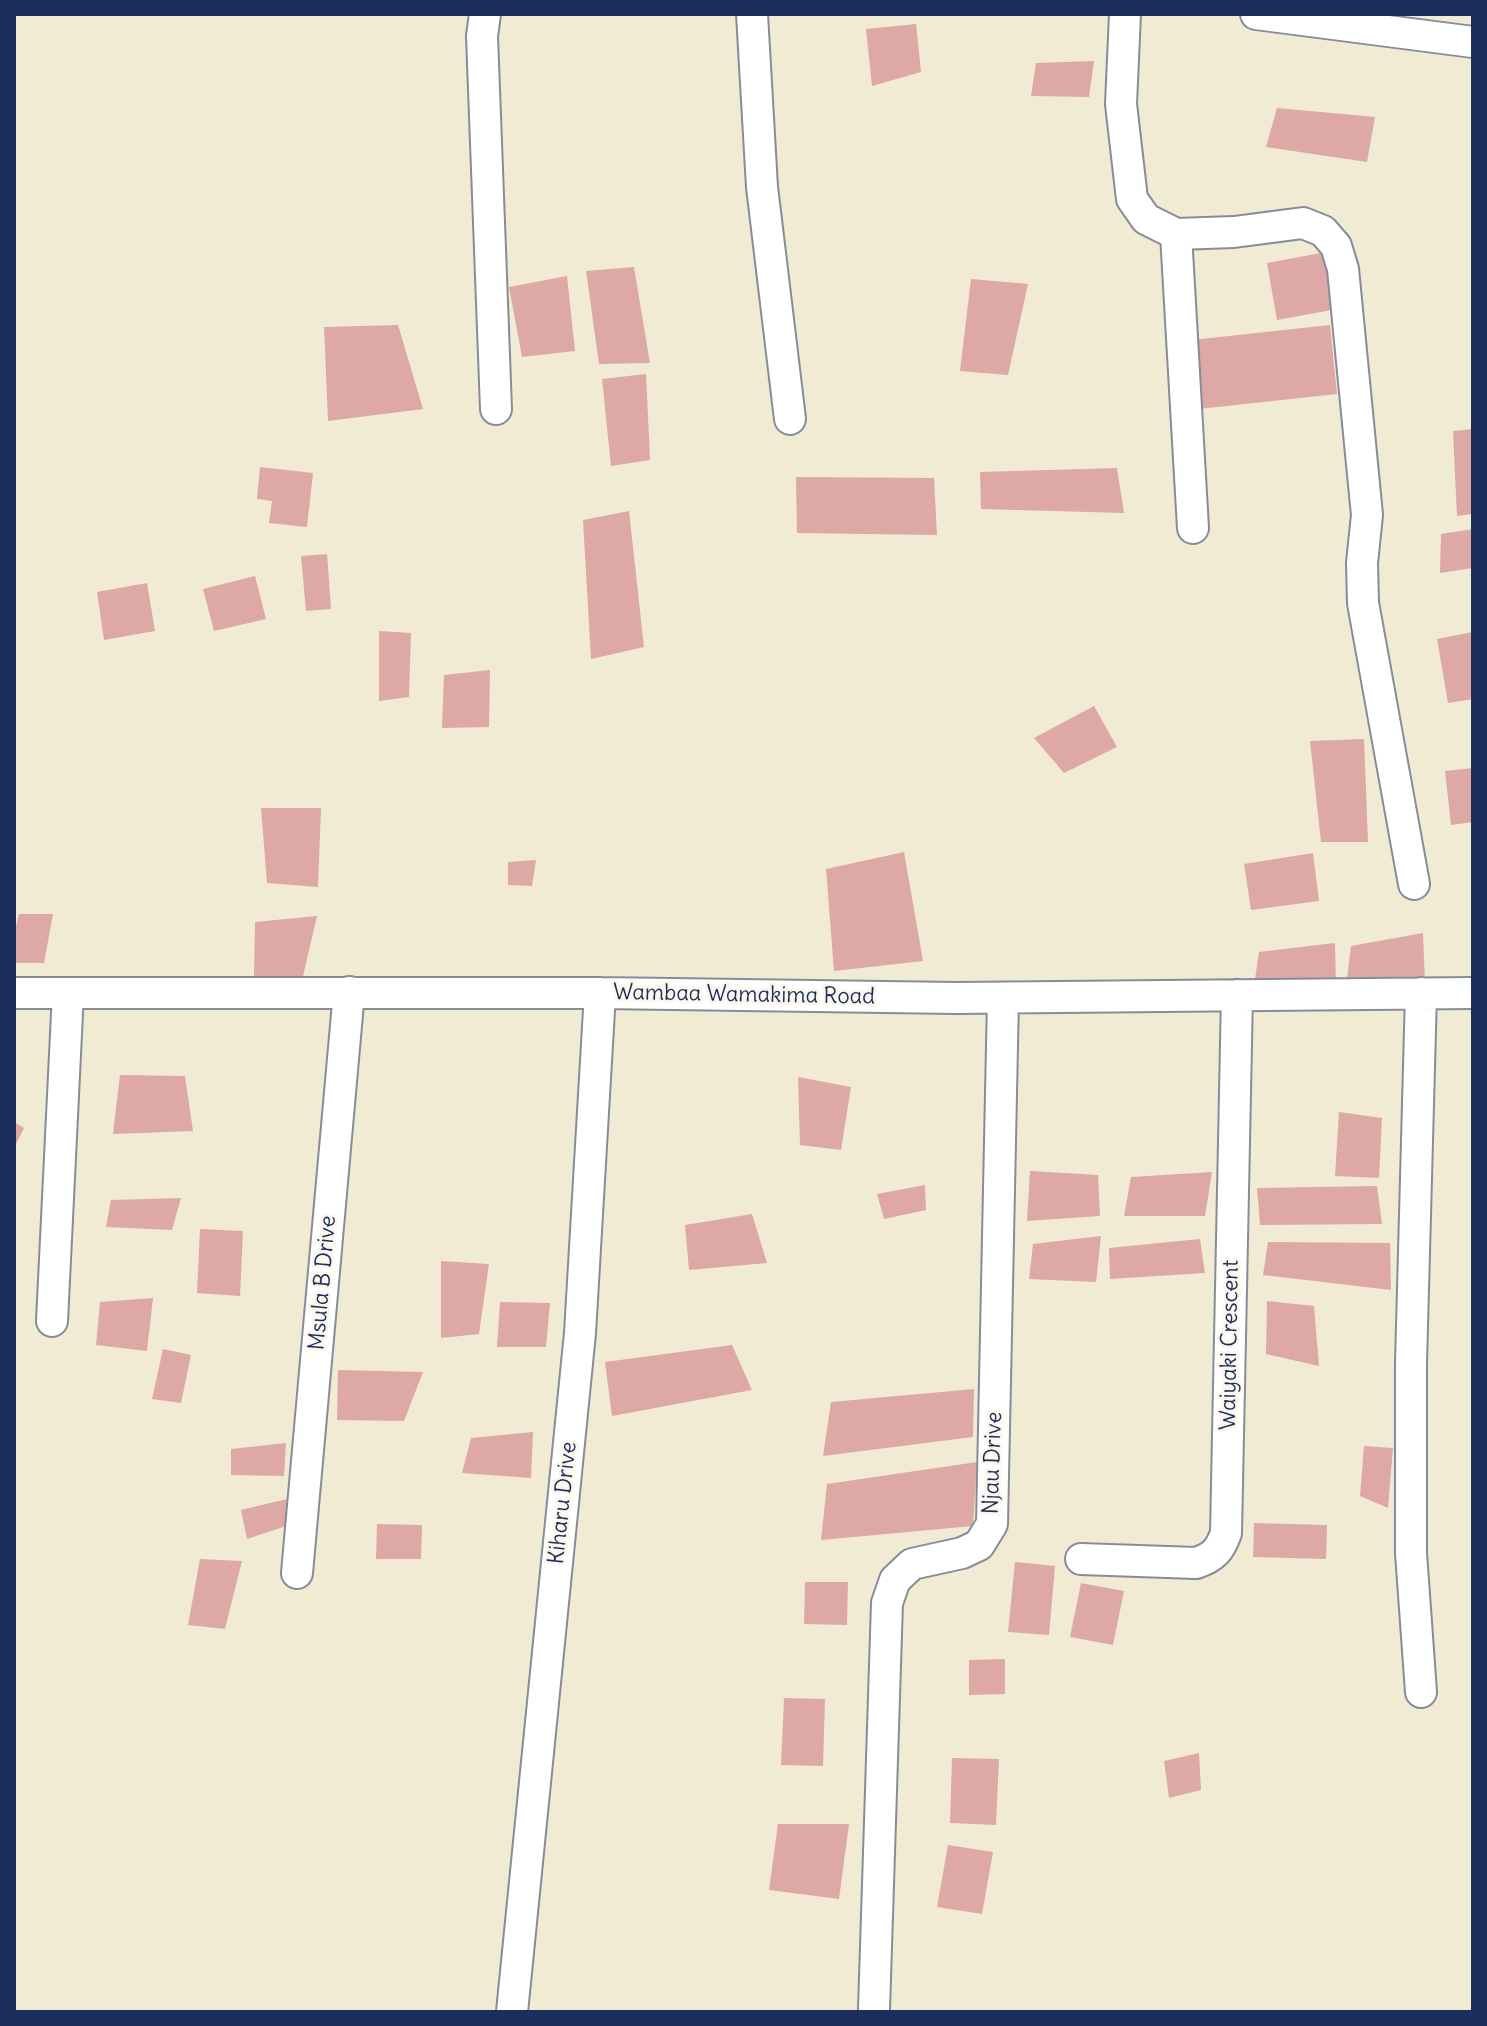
<!DOCTYPE html>
<html>
<head>
<meta charset="utf-8">
<style>
  body { margin:0 }
  #map { position:relative; width:1487px; height:2026px; overflow:hidden; background:#f1ebd4; font-family:Delius,sans-serif }
  canvas { display:block }
  .frame { position:absolute; inset:0; border:16px solid #1b2f5e; pointer-events:none }
</style>
</head>
<body>
<div id="map">
<canvas width="1487" height="2026"></canvas>
<div class="frame"></div>
</div>
<script>
const c = document.querySelector('canvas').getContext('2d');
c.lineJoin = 'round';
function fillPath(path, color) {
  c.fillStyle = color;
  c.fill(path, 'evenodd');
}
function trace(path, color, width, dash) {
  c.strokeStyle = color;
  c.lineWidth = width;
  c.lineCap = dash ? 'butt' : 'round';
  c.setLineDash(dash || []);
  c.stroke(path);
}
function drawText(font, color, halo, rows, align = 'center') {
  c.font = font + ' Delius,sans-serif';
  c.lineWidth = 6;
  c.setLineDash([]);
  c.textBaseline = 'middle';
  c.strokeStyle = halo;
  c.fillStyle = color;
  for (const [text, x, y, turn = 0] of rows) {
    c.save();
    c.translate(x, y);
    c.rotate((+turn || 0) * Math.PI / 180);
    c.textAlign = isNaN(turn) ? turn : align;
    if (halo) c.strokeText(text, 0, 0);
    c.fillText(text, 0, 0);
    c.restore();
  }
}
fillPath(new Path2D(`
  M916,24L921,72L872,86L866,29Z
  M1094,61L1089,97L1031,96L1036,63Z
  M1277,108L1375,117L1367,162L1266,147Z
  M1326,252L1337,309L1277,320L1267,263Z
  M634,267L650,363L599,364L586,271Z
  M567,276L575,351L522,357L509,287Z
  M971,279L1028,284L1008,375L960,371Z
  M398,325L423,409L328,421L324,327Z
  M1330,325L1337,394L1199,409L1192,340Z
  M646,374L650,460L611,466L602,379Z
  M1473,429V514L1457,516L1453,431Z
  M260,467L313,473L307,527L269,523L272,501L257,499Z
  M1117,468L1124,513L981,509L980,472Z
  M796,477L934,478L937,535L797,533Z
  M629,511L644,647L591,659L583,520Z
  M1473,529V568L1440,573L1441,534Z
  M327,554L331,609L306,611L301,556Z
  M255,576L266,619L214,631L203,589Z
  M147,583L155,631L104,640L97,592Z
  M379,631L411,633L409,697L379,701Z
  M1473,632V699L1448,703L1437,639Z
  M490,670L489,727L442,728L444,675Z
  M1094,706L1117,747L1064,773L1034,738Z
  M1364,739L1368,842H1321L1310,741Z
  M1473,768V822L1451,825L1445,771Z
  M261,808H321L318,887L267,883Z
  M904,852L923,961L834,971L826,869Z
  M1313,853L1319,901L1251,910L1244,864Z
  M536,860L532,886L508,885V862Z
  M19,914H53L44,963H14V935Z
  M317,916L303,976L254,977L255,922Z
  M1423,933L1425,985L1347,978L1351,946Z
  M1335,943L1336,984L1254,986L1259,952Z
  M120,1075L185,1076L193,1131L113,1134Z
  M798,1077L851,1087L841,1150L800,1145Z
  M1339,1112L1382,1118L1379,1178L1335,1176Z
  M14,1122L24,1128L14,1148Z
  M1030,1171L1098,1175L1100,1216L1027,1221Z
  M1212,1172L1205,1216H1124L1131,1177Z
  M925,1185L926,1210L884,1219L877,1194Z
  M1377,1186L1382,1224L1260,1225L1257,1188Z
  M181,1198L172,1230L106,1227L111,1200Z
  M752,1214L767,1263L689,1270L685,1225Z
  M200,1229L243,1231L240,1296L197,1293Z
  M1101,1236L1096,1282L1029,1279L1033,1244Z
  M1200,1239L1205,1273L1110,1279L1109,1248Z
  M1268,1242L1390,1243L1391,1290L1263,1275Z
  M441,1261L489,1264L479,1334L441,1338Z
  M153,1298L147,1351L96,1345L100,1302Z
  M1267,1301L1314,1306L1319,1366L1266,1354Z
  M500,1302L550,1303L546,1347H497Z
  M732,1345L752,1390L612,1416L605,1362Z
  M163,1349L191,1355L181,1403L152,1399Z
  M338,1370L423,1372L404,1421L337,1420Z
  M974,1389L973,1437L823,1456L831,1402Z
  M533,1432L531,1478L462,1473L471,1438Z
  M286,1443L284,1476L231,1475V1449Z
  M1364,1446L1393,1448L1388,1508L1360,1496Z
  M977,1462L973,1526L821,1540L827,1484Z
  M287,1499L286,1526L247,1539L241,1510Z
  M1254,1523L1327,1525L1326,1559L1253,1557Z
  M377,1524L422,1525L421,1559H376Z
  M200,1559L242,1561L225,1629L188,1625Z
  M1015,1562L1055,1566L1049,1635L1008,1632Z
  M805,1582H848L847,1625L804,1624Z
  M1081,1583L1124,1591L1113,1645L1070,1637Z
  M1005,1659V1694L969,1695V1660Z
  M784,1698L825,1699L823,1766L781,1765Z
  M1199,1753L1201,1790L1169,1798L1164,1761Z
  M952,1758L999,1759L996,1825L950,1823Z
  M778,1824H849L839,1899L769,1890Z
  M948,1845L993,1852L982,1914L937,1907Z`), '#dea8a6');
const street = new Path2D(`
  M485,14L482,36L496,409
  M752,14L762,187L790,419
  M1125,14L1121,104L1132,199L1146,219L1176,234L1234,232L1303,223L1323,231L1336,246L1343,269L1367,515L1362,563L1363,603L1414,884
  M1256,14L1473,42
  M1176,234L1193,528
  M14,993H600L956,998L1473,993
  M52,1321L68,993
  M1081,1559L1196,1563C1214,1557 1220,1550 1226,1533L1237,995
  M297,1573L349,992
  M1421,1692L1411,1553V1363L1421,993
  M874,2009L887,1603L895,1580L912,1564L962,1553L979,1545L992,1524L1003,998
  M512,2012L580,1333L600,993`);
trace(street, '#868d99', 34);
trace(street, '#fff', 30);
drawText('22px', '#1b2f5e', '#fbf7ec', [
  ["Wambaa Wamakima Road",744,995,1],
  ["Msula B Drive",323,1283,-85],
  ["Waiyaki Crescent",1230,1345,-89],
  ["Njau Drive",993,1463,-88],
  ["Kiharu Drive",563,1503,-84]
]);
</script>
</body>
</html>
